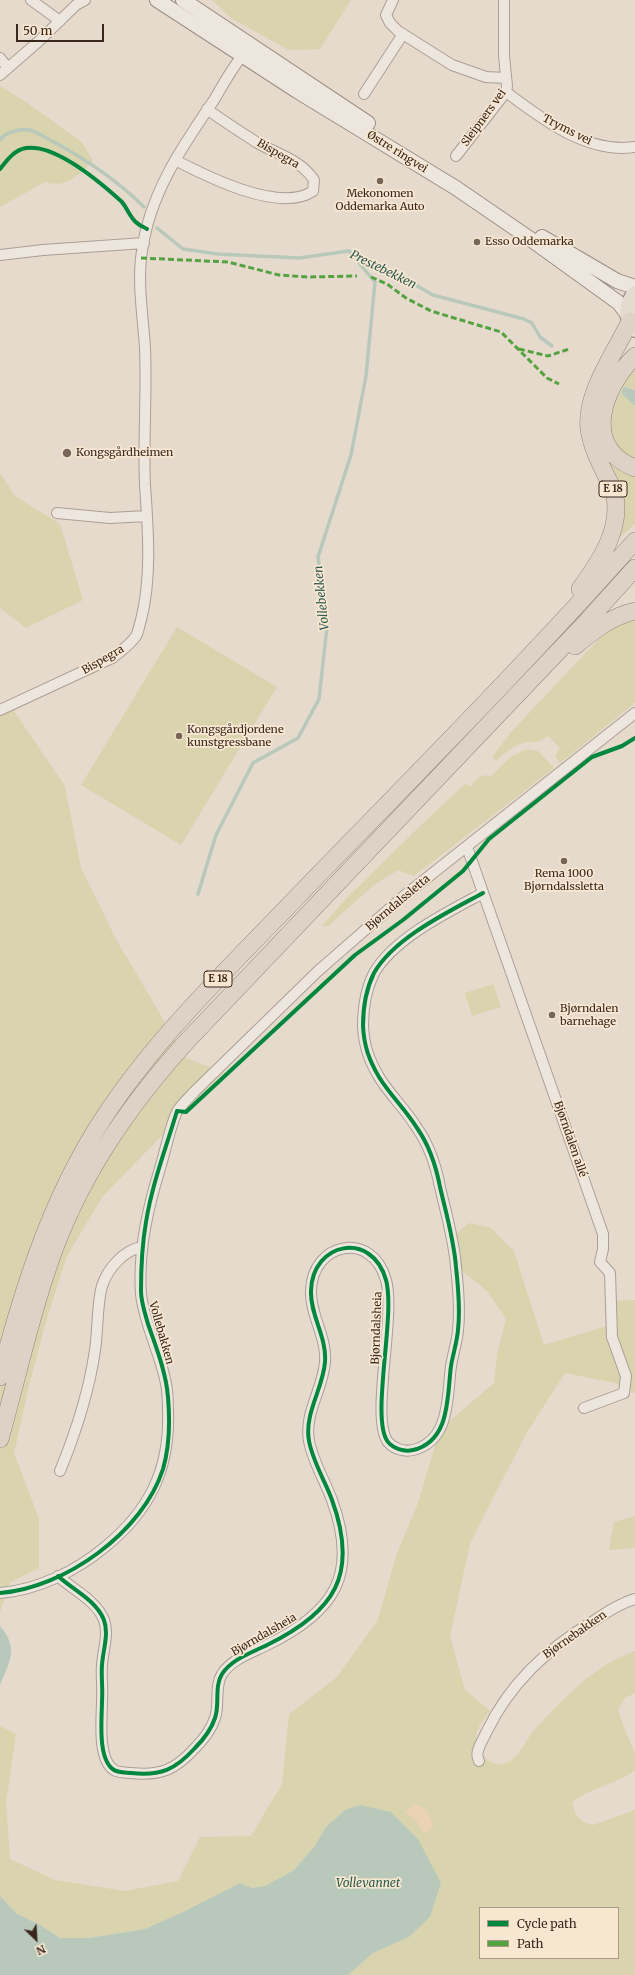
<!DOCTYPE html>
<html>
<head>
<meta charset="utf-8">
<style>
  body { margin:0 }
  #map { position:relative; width:635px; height:1975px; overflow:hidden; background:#e6dacc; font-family:Merriweather,serif }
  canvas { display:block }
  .legend { position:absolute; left:479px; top:1907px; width:140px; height:52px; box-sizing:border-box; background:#f7e7d1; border:1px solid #ab9a89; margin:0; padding:5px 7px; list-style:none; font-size:12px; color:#39271d }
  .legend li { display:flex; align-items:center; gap:8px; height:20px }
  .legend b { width:20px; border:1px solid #ab9a89 }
  .north { position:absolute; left:16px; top:1919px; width:40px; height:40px; -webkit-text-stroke:3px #f7e7d1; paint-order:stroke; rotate:155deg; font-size:11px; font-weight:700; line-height:16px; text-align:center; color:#39271d }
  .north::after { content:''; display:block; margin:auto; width:14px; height:18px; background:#39271d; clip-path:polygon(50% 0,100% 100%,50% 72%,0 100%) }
  .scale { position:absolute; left:16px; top:24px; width:88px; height:18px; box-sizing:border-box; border:2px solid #39271d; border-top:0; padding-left:5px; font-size:12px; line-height:14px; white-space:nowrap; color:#39271d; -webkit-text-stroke:3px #f7e7d1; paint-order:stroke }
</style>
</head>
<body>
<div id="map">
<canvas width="635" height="1975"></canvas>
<ul class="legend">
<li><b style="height:5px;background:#00873e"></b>Cycle path</li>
<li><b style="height:5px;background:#53a341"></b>Path</li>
</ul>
<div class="north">N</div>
<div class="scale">50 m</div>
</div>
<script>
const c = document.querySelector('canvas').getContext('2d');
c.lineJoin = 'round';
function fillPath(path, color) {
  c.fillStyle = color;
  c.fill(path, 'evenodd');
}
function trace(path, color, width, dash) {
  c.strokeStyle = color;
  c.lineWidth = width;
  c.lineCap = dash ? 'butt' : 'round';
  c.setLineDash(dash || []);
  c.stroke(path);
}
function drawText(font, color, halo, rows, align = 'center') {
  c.font = font + ' Merriweather,serif';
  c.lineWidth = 3.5;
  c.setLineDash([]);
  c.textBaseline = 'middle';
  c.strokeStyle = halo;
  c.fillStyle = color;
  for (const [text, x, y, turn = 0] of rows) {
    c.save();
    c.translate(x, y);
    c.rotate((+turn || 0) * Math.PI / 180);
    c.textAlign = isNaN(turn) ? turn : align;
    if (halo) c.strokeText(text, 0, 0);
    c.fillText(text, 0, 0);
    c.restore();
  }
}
fillPath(new Path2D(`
  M212,0H351L320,49L289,50L231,18Z
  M0,86L26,102L82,142L93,161C78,175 67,189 45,182L0,207Z
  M635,364V390L625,387L621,393L635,406V462C630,458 622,454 618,449C597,420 620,390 635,364Z
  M610,460L625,472L635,476V524L618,539L607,462Z
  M0,473L15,496L60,524L83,600L26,628L0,608Z
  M635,618V703L560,763L555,757L560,748L548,736C536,745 536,740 524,743C513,745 504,754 496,761L492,757L512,731L610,627Z
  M177,627L277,687L181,845L81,785Z
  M11,707L65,786L81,868L116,939L186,1058L224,1072L103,1196L67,1256L46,1321L29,1386L14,1453L39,1519V1568L10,1582L0,1612V713Z
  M527,749L538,751L554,768L414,876L398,870L374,885L328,926H322L344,901L421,825L466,783L470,787L479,777L487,775L490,777L512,756Z
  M493,984L501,1007L472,1016L465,993Z
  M469,1223L491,1228L514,1251L544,1345L610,1325V1301L635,1300V1393L615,1383L565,1373L526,1434L470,1543L450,1636L465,1690L490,1711C484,1719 475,1729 476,1740C479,1755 492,1770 508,1762C520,1757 526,1739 535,1729C557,1706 580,1681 607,1664C616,1659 626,1655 635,1651V1693L625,1698L618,1709L624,1728L635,1753V1771C615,1784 591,1788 572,1802C574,1814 580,1823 593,1825L635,1810V1975H348L373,1953L409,1937L430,1917L441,1883L345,1810L326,1827L314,1847L294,1870L265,1886L252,1888L240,1883L187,1910L145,1929L89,1938L60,1939L40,1925L17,1914L0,1896V1726L16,1734L6,1803L10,1859L55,1880L125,1891L178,1881L200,1837L251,1836L282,1784L289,1714L336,1678L378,1620L396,1556L418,1503L440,1429L494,1383L497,1355L506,1319L487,1291L453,1264L449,1240ZM480,1908H618V1958H480Z
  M635,1516V1548L609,1550L614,1522Z`), '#d9d3ae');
fillPath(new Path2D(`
  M415,1804L427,1810L434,1826L424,1834L416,1820L405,1812Z`), '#ead2b2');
fillPath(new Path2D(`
  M624,387L635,390V406L621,393Z
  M0,1626C19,1648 10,1661 0,1685Z
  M360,1805L391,1812L418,1839L441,1883L430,1917L409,1937L373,1953L348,1975H0V1896L17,1914L40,1925L60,1938H89L145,1929L187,1910L240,1883L252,1888L265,1886L294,1870L314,1847L326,1827L345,1810Z`), '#b8c9bc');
trace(new Path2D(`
  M0,140C5,132 21,128 30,130C37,132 44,137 50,140C84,158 117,180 144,207
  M157,228L183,249L218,254L299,258L349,251L398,275L433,295L524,319L532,323L540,337L552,346
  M198,894L216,835L253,763L298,738L319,699L327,627L318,557L351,455L366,376L375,282L349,251`), '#b8c9bc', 3.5);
const minor = new Path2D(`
  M31,0L60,21
  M393,0L386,15L390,23L398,31L452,65L486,77L506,78
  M0,58L8,68
  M0,75L39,41L76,5L85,0
  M506,92C542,119 587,154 635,147
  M364,94L403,34
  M456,156L506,92L507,86L504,56V0
  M175,160C206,176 280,214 313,191L314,180C300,159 276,154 256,142C239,131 223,121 207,109
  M0,255L43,250L144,243
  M57,513L110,518L147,516
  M0,710L112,658C121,651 130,645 136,636C139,631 139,625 141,620C152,577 148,529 145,485C143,439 147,394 145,348C143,316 137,282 142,251C150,193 182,147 214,100C224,83 233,66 246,51
  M467,847L603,1234V1249L600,1262L610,1273L612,1337L626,1376L624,1393L584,1408
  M60,1471C76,1432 89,1392 95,1350C98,1331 97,1303 102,1286C108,1268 124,1250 142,1247
  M58,1576C73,1590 96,1600 104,1620C109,1634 103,1650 102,1665C101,1677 103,1689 102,1701C102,1718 97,1759 114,1770C117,1772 127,1773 131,1773C161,1776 175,1770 195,1748C204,1739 211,1730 215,1718C220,1704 214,1687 222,1674C232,1659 251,1653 267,1645C335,1612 359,1574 332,1500C325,1481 313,1462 309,1441C304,1413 323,1389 325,1362C327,1337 310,1315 311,1291C312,1242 372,1230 386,1280C396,1316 370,1419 388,1442C394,1449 404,1452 413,1450C451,1441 447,1395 451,1366C453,1354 457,1342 458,1330C460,1313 458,1285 456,1267C454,1240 446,1213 440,1187C436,1166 429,1145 417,1128C406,1110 390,1095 379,1077C369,1060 364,1046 363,1026C363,1008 366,989 374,973C394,938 448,912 483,893
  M0,1593C38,1590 76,1571 105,1547C149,1511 170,1470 168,1412C168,1401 168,1390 165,1379C159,1351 144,1323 141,1294C138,1250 148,1207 161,1165C165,1152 172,1119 178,1110C183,1103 189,1098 194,1092L318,971L404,896L635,713
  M479,1761C474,1752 482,1742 486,1733C510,1683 546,1650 592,1622C605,1613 620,1603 635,1599`);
const secondary = new Path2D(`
  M157,0L297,91L456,188L529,238L619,303L628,315
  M183,0L368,123
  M542,237L617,281L635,287`);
const primary = new Path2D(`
  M635,294C626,305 626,318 635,329`);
const trunk = new Path2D(`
  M635,356C603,387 581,447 635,468
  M580,589C600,561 623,528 614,492C605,472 592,451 589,429C585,393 615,353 630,321
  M575,646C593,631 612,616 635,611
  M0,1377C22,1292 48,1209 94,1133C148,1045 225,972 296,898C410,780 526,664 635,541
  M0,1439C16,1383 28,1326 47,1270C76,1182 126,1108 188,1040L590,618L635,568`);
trace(minor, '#ab9f95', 12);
trace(secondary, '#9a8f85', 16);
trace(primary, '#90857c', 18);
trace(trunk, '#90857c', 18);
trace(minor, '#ede6de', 10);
trace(secondary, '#ede6de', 14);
trace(primary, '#e4dbcf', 16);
trace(trunk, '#ded2c6', 17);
trace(new Path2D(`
  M141,258L228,262L279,275L307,277L357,276
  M371,277L387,284L406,298L431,311L501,332L547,378L559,384
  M519,349L548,356L569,349`), '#53a341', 3, [6, 3]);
trace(new Path2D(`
  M0,169C7,160 14,150 26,148C55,144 100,182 121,201C127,207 130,218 137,223C140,226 144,227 147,229
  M58,1576C73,1590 96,1600 104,1620C109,1634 103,1650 102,1665C101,1677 103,1689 102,1701C102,1718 97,1759 114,1770C117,1772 127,1773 131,1773C161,1776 175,1770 195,1748C204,1739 211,1730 215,1718C220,1704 214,1687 222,1674C232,1659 251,1653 267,1645C335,1612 359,1574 332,1500C325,1481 313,1462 309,1441C304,1413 323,1389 325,1362C327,1337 310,1315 311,1291C312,1242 372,1230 386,1280C396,1316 370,1419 388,1442C394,1449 404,1452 413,1450C451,1441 447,1395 451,1366C453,1354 457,1342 458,1330C460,1313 458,1285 456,1267C454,1240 446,1213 440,1187C436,1166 429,1145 417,1128C406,1110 390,1095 379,1077C369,1060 364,1046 363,1026C363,1008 366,989 374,973C394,938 448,912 483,893
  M0,1593C65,1588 143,1532 163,1469C170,1445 170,1420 168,1397C166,1372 156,1347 148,1324C145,1313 141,1302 141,1291C141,1268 142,1245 146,1222C152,1184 166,1148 177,1111L186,1112L355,955L403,920L463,871L489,839L592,757L622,746L635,738`), '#00873e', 4);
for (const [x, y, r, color] of [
  [380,181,4,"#76665a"],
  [477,242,4,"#76665a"],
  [67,453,5,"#76665a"],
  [179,736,4,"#76665a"],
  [564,861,4,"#76665a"],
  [552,1015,4,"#76665a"]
]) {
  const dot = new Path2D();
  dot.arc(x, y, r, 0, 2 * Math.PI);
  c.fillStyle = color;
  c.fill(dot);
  trace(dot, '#f7e7d1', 1.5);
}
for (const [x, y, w] of [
  [613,489,28],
  [218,979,28]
]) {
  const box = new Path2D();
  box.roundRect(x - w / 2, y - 8, w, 16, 3);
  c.fillStyle = '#f7e7d1';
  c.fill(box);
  trace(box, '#39271d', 1);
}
drawText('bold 10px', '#39271d', null, [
  ["E 18",613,489],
  ["E 18",218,979]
]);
drawText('11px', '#39271d', '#f7e7d1', [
  ["Sleipners vei",484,118,-54],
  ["Tryms vei",567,130,27],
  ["Østre ringvei",397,152,32],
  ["Bispegra",278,154,30],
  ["Bispegra",103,660,-30],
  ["Bjørndalssletta",398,903,-40],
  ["Bjørndalen allé",570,1139,71],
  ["Bjørndalsheia",377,1328,-88],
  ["Vollebakken",161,1333,74],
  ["Bjørndalsheia",264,1635,-30],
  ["Bjørnebakken",575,1635,-35]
]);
drawText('11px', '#39271d', '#f7e7d1', [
  ["Mekonomen",380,194,"center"],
  ["Oddemarka Auto",380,207,"center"],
  ["Esso Oddemarka",485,242],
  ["Kongsgårdheimen",76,453],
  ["Kongsgårdjordene",187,730],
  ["kunstgressbane",187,743],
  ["Rema 1000",564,874,"center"],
  ["Bjørndalssletta",564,887,"center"],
  ["Bjørndalen",560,1009],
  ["barnehage",560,1022]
], 'left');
drawText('italic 12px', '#2b5a50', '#f7e7d1', [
  ["Prestebekken",383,270,26],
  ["Vollebekken",322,598,-96],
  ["Vollevannet",368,1884]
]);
</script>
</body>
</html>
